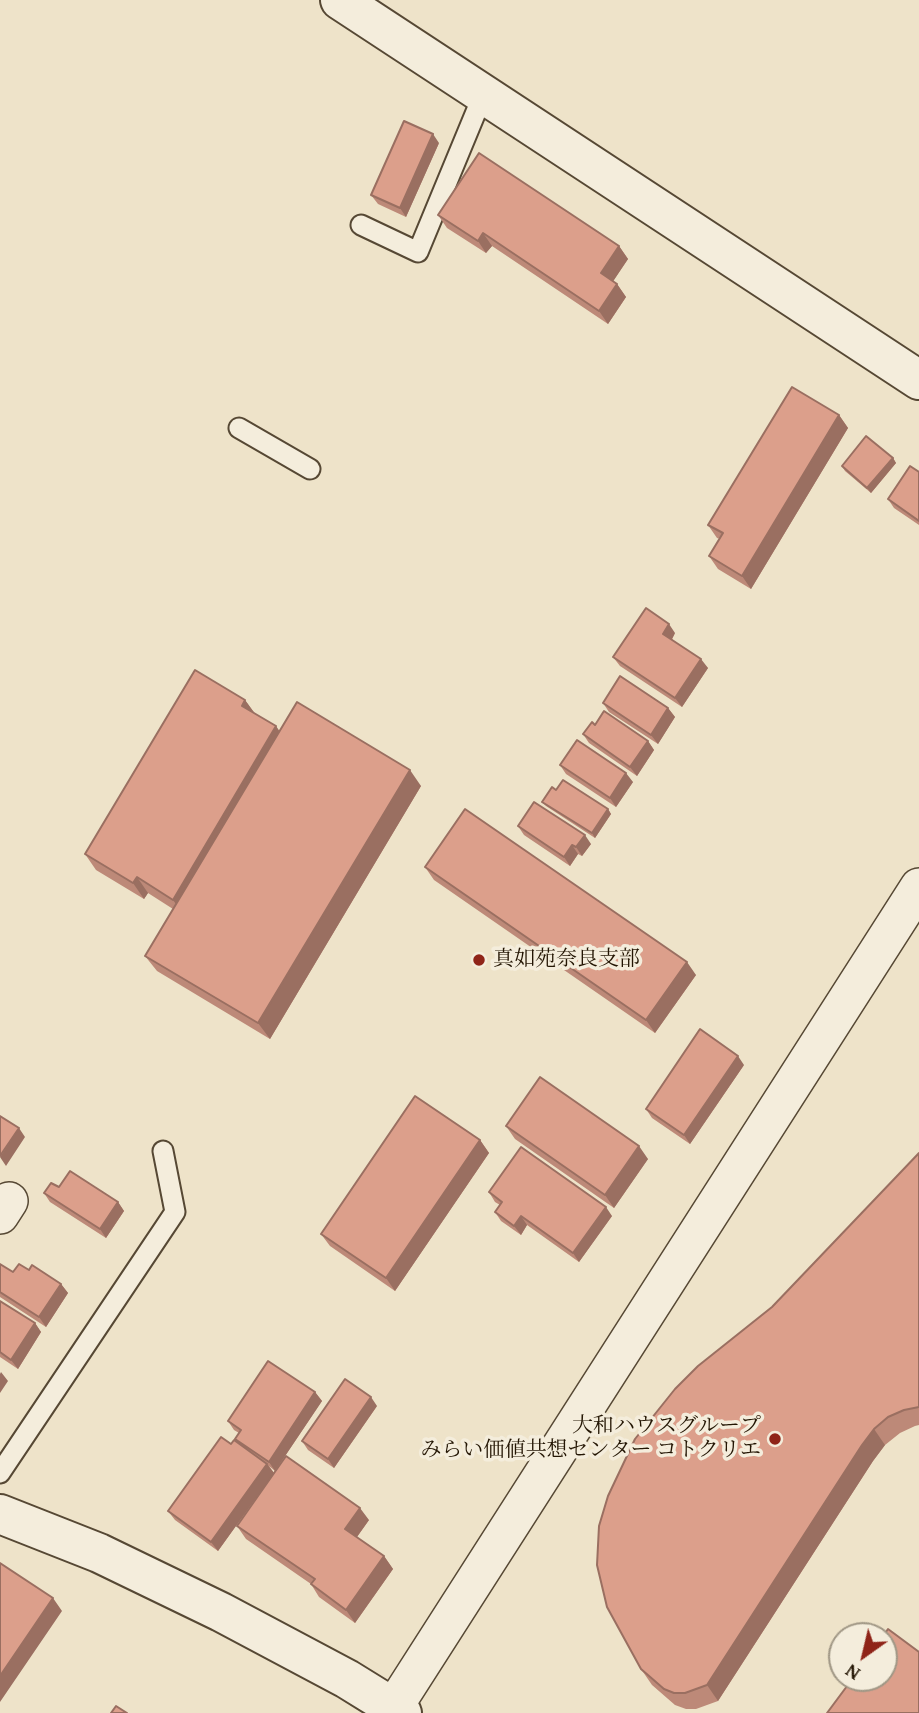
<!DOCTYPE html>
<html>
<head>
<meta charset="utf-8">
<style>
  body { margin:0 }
  #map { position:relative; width:919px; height:1713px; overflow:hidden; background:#eee3c9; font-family:"Gentium Book Plus",serif }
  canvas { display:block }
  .north { position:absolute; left:828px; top:1622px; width:70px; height:70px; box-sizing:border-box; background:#f4eddc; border:2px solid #a09785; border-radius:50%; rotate:214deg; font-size:19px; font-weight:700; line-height:28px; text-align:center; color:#231503 }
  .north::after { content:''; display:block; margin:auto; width:24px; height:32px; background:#8f2418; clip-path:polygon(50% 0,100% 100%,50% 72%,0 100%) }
</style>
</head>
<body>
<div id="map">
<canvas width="919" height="1713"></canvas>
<div class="north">N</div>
</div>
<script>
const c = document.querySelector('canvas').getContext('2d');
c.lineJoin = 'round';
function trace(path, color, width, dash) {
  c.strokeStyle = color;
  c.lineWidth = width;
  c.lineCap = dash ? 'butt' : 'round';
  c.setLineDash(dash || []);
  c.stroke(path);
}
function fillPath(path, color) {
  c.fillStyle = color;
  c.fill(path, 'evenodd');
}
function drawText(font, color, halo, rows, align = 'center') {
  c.font = font + ' "Gentium Book Plus","Noto Serif JP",serif';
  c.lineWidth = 7;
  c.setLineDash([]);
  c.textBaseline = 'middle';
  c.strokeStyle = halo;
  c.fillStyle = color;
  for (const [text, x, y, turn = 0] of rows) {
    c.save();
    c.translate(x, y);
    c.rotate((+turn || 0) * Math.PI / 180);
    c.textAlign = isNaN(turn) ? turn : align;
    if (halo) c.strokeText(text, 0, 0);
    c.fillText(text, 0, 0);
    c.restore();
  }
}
const service = new Path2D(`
  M361,225L418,252L483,95
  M239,428L310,469
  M0,1473L175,1212L163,1151`);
const minor = new Path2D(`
  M0,1215L9,1201
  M390,1713L919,887`);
const tertiary = new Path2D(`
  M340,0L919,380
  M0,1514L99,1553L221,1612L347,1679L402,1713`);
trace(service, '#564834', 23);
trace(minor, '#564834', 40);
trace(tertiary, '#564834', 42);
trace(service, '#f4eddc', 19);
trace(minor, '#f4eddc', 37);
trace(tertiary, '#f4eddc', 38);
fillPath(new Path2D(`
  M439,143L406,217L378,204L371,195Z
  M438,215L619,246L628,259L613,281L617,284L626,297L608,324L492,246L486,253L447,228Z
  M839,415L848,428L751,589L718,569L709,556L720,539L717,538L708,525Z
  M893,458L896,463L871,493L845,471L842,466Z
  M919,472V525L894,508L888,499Z
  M675,633L672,639L708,668L682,707L620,666L613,657Z
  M245,700L255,714L276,726L279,732L421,786L270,1039L157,971L145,956L173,909L148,893L144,899L96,870L85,854Z
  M603,703L668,708L675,717L658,744L609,712Z
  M595,725L648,741L654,750L637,776L589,743L583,734Z
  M560,765L633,782L616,807L566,774Z
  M542,802L608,809L611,814L595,838L546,806Z
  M518,826L591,844L582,856L578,854L570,866L524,835Z
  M425,867L696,975L655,1033L434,880Z
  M744,1065L690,1144L652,1118L646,1109Z
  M506,1126L648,1159L614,1208L515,1139Z
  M480,1140L489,1153L395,1291L330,1246L321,1234Z
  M919,1153V1425L915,1426L900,1433L885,1445L873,1461L718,1701L696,1709H686L675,1705L652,1685L641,1669L772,1307Z
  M59,1187L118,1202L124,1211L106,1238L50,1202L44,1193Z
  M489,1192L612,1216L579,1262L527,1225L521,1235L501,1221L495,1212L500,1205L495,1202Z
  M0,1264L13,1272L29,1270L61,1284L68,1293L46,1327L0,1297Z
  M0,1301L35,1323L41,1332L18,1369L0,1357Z
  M315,1392L322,1401L275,1471L269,1466L274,1473L218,1551L175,1520L168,1511L231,1444H239L235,1439L239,1433L234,1430L228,1421Z
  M377,1406L334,1468L308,1450L302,1441Z
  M369,1520L357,1537L384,1556L393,1569L355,1623L319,1597L311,1584L246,1539L237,1526Z`), '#bd8978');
fillPath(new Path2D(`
  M433,134L439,143L406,217L400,208Z
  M483,233L492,246L486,253L478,241Z
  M619,246L628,259L610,286L601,273Z
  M617,284L626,297L608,324L599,311Z
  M839,415L848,428L751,589L742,576Z
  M893,458L896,463L871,493L867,488Z
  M669,624L675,633L670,643L663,634Z
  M701,659L708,668L682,707L675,698Z
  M245,700L256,715L242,706Z
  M668,708L675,717L658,744L651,735Z
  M276,726L287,742L184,915L173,900Z
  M648,741L654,750L637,776L630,767Z
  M410,770L421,786L270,1039L258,1023Z
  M626,773L633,782L616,807L610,798Z
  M608,809L611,814L595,838L592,833Z
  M585,835L591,844L582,856L576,847Z
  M572,845L578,854L570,866L564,857Z
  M137,877L148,893L144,899L133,883Z
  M687,962L696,975L655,1033L646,1020Z
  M738,1056L744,1065L690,1144L684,1135Z
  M19,1128L25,1137L6,1166L0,1157Z
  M480,1140L489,1153L395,1291L386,1278Z
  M639,1146L648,1159L614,1208L605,1195Z
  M118,1202L124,1211L106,1238L100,1229Z
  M606,1207L612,1216L579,1262L573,1253Z
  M521,1216L527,1225L521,1235L514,1226Z
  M61,1284L68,1293L46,1327L39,1317Z
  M35,1323L41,1332L18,1369L11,1360Z
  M1,1372L8,1381L0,1393V1374Z
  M315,1392L322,1401L275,1471L269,1462Z
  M371,1397L377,1406L334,1468L328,1459Z
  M874,1429L885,1445L873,1461L718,1701L707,1685L862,1445Z
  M267,1464L274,1473L218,1551L211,1542Z
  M360,1508L369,1520L354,1541L345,1529Z
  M384,1556L393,1569L355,1623L346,1610Z
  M53,1598L62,1611L0,1702V1676Z`), '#9a6f61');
const building = new Path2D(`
  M404,121L433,134L400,208L371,195Z
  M479,153L619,246L601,273L617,284L599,311L483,233L478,241L438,215Z
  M792,387L839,415L742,576L709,556L723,533L708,525Z
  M866,436L893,458L867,488L842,466Z
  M910,466L919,472V521L888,499Z
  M646,608L669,624L663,634L701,659L675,698L613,657Z
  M195,670L245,700L242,706L276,726L173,900L137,877L133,883L85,854Z
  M620,676L668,708L651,735L603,703Z
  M297,702L410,770L258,1023L145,956Z
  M604,711L648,741L630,767L583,734L592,722L595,725Z
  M577,740L626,773L610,798L560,765Z
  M563,780L608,809L592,833L542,802L552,787L556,790Z
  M534,802L585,835L576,847L572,845L564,857L518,826Z
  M465,809L687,962L646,1020L425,867Z
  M700,1029L738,1056L684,1135L646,1109Z
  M540,1077L639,1146L605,1195L506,1126Z
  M415,1096L480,1140L386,1278L321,1234Z
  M0,1116L19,1128L0,1156Z
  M521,1147L606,1207L573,1253L521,1216L514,1226L495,1212L502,1202L489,1192Z
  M919,1153V1407L904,1410L888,1417L874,1429L862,1445L707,1685L685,1693H674L664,1689L641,1669L607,1607L597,1565L599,1526L608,1496L635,1439L675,1389L698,1366L772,1307Z
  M70,1171L118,1202L100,1229L44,1193L51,1183L59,1187Z
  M0,1264L13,1272L19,1264L29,1270L32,1265L61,1284L39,1317L0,1292Z
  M0,1301L35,1323L11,1360L0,1352Z
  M268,1361L315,1392L269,1462L235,1439L241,1430L228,1421Z
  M345,1379L371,1397L328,1459L302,1441Z
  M221,1437L231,1444L234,1440L267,1464L211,1542L168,1511Z
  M286,1456L360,1508L345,1529L384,1556L346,1610L311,1584L315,1579L237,1526Z
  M0,1563L53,1598L0,1676Z
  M888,1629L919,1652V1713H827L853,1678H884L883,1636Z
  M116,1706L127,1713H111Z`);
fillPath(building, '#dc9f8b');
trace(building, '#9a6f61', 2);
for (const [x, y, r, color] of [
  [479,960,7,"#8f2418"],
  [775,1439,7,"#8f2418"]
]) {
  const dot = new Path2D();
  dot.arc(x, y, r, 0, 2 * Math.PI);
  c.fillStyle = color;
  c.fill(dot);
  trace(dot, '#f4eddc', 2.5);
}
drawText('21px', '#231503', '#f4eddc', [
  ["真如苑奈良支部",493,960],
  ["大和ハウスグループ",761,1427,"right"],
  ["みらい価値共想センター コトクリエ",761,1451,"right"]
], 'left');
</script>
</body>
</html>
